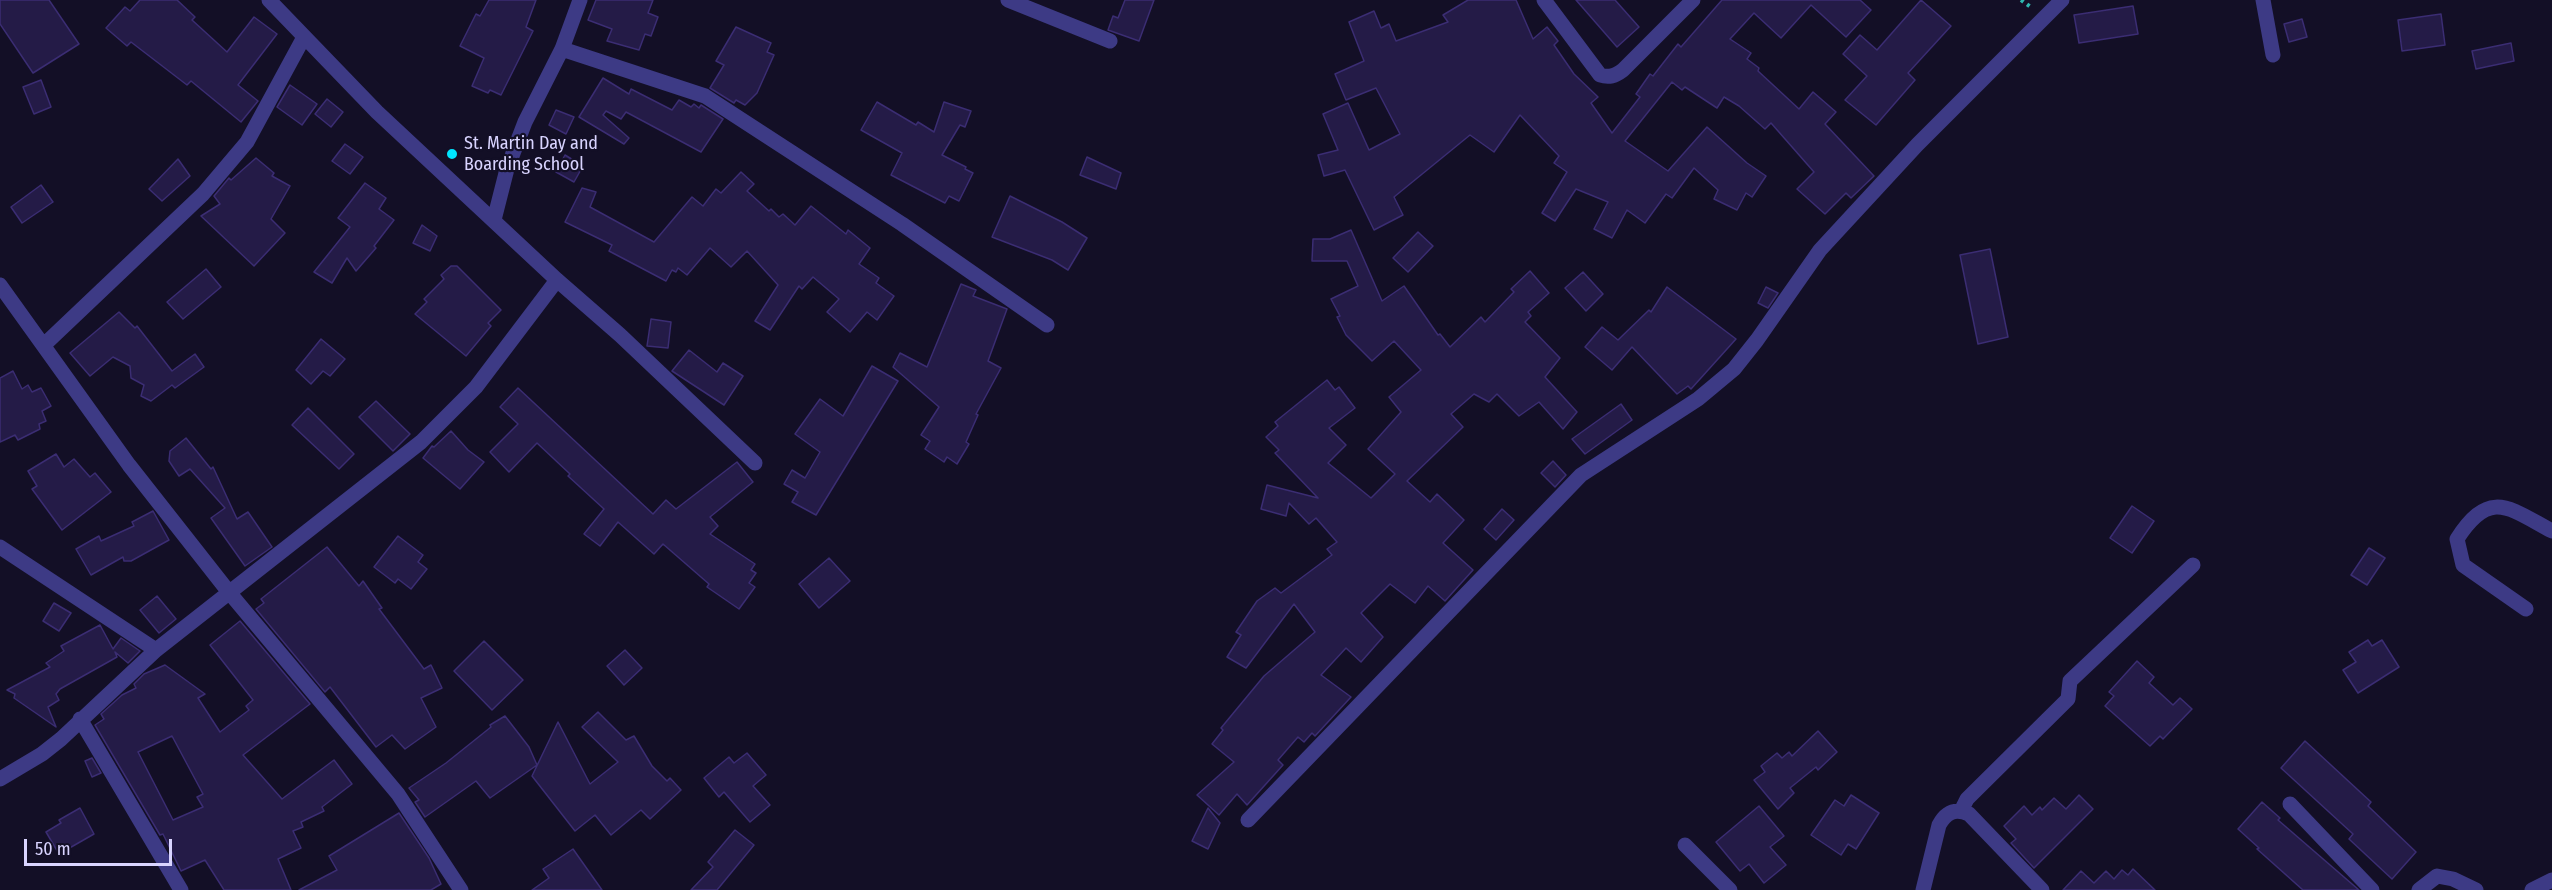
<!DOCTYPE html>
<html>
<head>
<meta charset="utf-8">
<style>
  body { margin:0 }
  #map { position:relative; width:2552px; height:890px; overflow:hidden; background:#130f26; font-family:"Fira Sans Condensed",sans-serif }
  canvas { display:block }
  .scale { position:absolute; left:24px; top:839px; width:148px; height:27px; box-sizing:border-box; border:3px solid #d9d4ff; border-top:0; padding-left:8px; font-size:18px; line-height:21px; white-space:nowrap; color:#d9d4ff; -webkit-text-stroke:4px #130f26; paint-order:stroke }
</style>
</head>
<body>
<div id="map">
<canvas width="2552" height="890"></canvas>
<div class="scale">50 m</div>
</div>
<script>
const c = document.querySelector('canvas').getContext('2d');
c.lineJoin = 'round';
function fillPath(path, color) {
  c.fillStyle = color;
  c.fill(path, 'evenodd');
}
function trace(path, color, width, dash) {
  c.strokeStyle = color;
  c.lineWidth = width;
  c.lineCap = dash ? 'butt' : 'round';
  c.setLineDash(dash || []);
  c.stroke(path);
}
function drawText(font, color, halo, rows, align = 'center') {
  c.font = font + ' "Fira Sans Condensed",sans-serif';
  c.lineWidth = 4.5;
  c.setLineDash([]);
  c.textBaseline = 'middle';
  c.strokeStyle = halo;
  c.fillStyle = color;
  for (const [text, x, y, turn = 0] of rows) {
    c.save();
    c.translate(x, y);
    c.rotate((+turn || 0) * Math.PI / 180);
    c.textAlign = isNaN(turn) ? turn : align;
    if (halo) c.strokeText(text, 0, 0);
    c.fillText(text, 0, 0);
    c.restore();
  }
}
const building = new Path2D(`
  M0,0H49L79,44L33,73L0,24Z
  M140,0H177L195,17L192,20L227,52L254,17L277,34L238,85L258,101L241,122L191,81L187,85L131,42L127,46L106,28L125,7L130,11Z
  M489,0H536L526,27L533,31L501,95L490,90L488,93L472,86L484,58L460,46L476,14L480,16Z
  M596,0H653L648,13L658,17L651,36L645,34L639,50L607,41L612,29L588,20Z
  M1125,0H1154L1139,41L1108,30L1113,16L1118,18Z
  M1468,0H1516L1533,39L1547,27L1558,41L1554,45L1574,74L1598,97L1591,103L1612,133L1640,97L1636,94L1650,74L1653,76L1678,44L1681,47L1722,0H1860L1871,10L1846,37L1811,5L1781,38L1754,13L1730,39L1751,53L1747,59L1759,68L1758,71L1799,109L1813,92L1836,112L1825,124L1874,176L1851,198L1846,193L1825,214L1797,189L1814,172L1771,123L1765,129L1739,106L1724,97L1717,108L1685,87L1682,90L1672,82L1625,141L1668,171L1707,127L1747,163L1766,176L1752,197L1746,193L1737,210L1714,199L1718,190L1694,168L1672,198L1666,194L1645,223L1627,210L1612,238L1594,229L1608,202L1576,189L1555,221L1542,213L1567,172L1554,163L1559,156L1520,115L1494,152L1470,135L1394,197L1403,215L1374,230L1345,170L1324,176L1318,155L1338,150L1323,114L1348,103L1369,150L1400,134L1376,88L1346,100L1335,74L1364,61L1349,22L1374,11L1381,28L1389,24L1396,41L1448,22L1443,15Z
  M1576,0H1615L1639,27L1617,47Z
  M1921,0L1951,26L1908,73L1915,80L1876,125L1845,100L1867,76L1843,54L1860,35L1877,50Z
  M2133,6L2138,34L2079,43L2074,15Z
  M2441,14L2445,45L2402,51L2398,20Z
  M2302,19L2307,37L2289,42L2284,24Z
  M736,27L771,43L767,52L774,55L757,93L745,105L736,100L734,103L710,88L724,65L716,61Z
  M2511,43L2514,61L2476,69L2472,51Z
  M603,78L629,94L631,89L672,110L679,100L691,107L694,104L699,108L701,105L723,119L701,152L626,112L621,119L606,111L603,115L629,138L624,144L579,117Z
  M41,80L51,107L34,114L23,87Z
  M290,85L317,104L302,125L277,107Z
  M327,99L343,112L331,127L315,114Z
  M877,102L916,125L918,122L934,132L944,102L971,111L965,127L960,125L942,155L966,167L965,169L973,173L959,201L949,196L945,203L891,175L902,153L861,130Z
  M556,110L574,117L566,134L549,125Z
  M345,144L363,157L350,174L332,161Z
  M565,155L583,166L574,182L556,172Z
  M1087,157L1121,173L1116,189L1080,175Z
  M256,158L274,173L272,176L290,186L271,219L285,233L254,266L201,216L220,204L214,196L229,178L231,180Z
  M178,159L190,176L162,201L149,189Z
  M741,172L754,184L747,191L769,211L771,209L779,217L783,214L795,225L811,206L846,234L848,230L870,248L859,264L879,278L876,283L894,296L877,320L867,312L850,332L827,312L839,299L813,277L802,289L799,286L770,330L755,321L778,285L747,251L731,267L710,248L687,275L678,268L676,272L672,270L666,281L609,251L612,245L565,222L582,188L596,192L590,207L654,242L692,197L703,206L716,189L721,193Z
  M365,183L386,198L379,209L394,220L374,246L376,248L356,271L347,258L332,283L314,272L350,227L338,218Z
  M41,185L53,202L22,223L11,207Z
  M1010,196L1062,222L1087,238L1068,270L1052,260L992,237Z
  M422,225L437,236L430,251L413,243Z
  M1351,230L1382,301L1404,286L1438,335L1440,334L1450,347L1481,317L1485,322L1514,292L1511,289L1530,271L1549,293L1528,312L1531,316L1525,322L1560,358L1545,377L1577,412L1563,429L1539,402L1519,416L1497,394L1489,402L1474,394L1451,414L1463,427L1407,481L1430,502L1437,494L1464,520L1443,543L1473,570L1445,601L1428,586L1415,603L1390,584L1361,613L1383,637L1361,662L1346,648L1321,675L1351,697L1315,736L1312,733L1304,742L1298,737L1278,760L1283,765L1247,805L1237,794L1219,815L1197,795L1234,762L1212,744L1223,730L1221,728L1264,676L1315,632L1294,604L1246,668L1227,657L1241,635L1236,632L1257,601L1275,588L1281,593L1332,555L1327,549L1337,542L1316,518L1309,524L1289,503L1286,516L1261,509L1267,485L1318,498L1275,453L1279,450L1266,437L1278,426L1275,422L1327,380L1335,390L1339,387L1355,408L1329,428L1346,445L1328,463L1371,498L1395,474L1368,449L1401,412L1389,397L1421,370L1394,341L1372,361L1346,335L1337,317L1340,316L1331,299L1358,286L1347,261H1312L1313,239H1330Z
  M1418,232L1433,246L1408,272L1393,258Z
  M1990,249L2008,337L1978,344L1960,255Z
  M451,266H457L501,310L488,323L491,326L466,356L415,314L427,302L424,299L444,279L441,275Z
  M206,269L221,287L183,319L167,302Z
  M1583,272L1603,294L1586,311L1565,288Z
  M961,284L976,290L973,296L1007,309L988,361L1001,368L976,414L978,415L966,442L969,444L957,464L947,457L944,462L925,449L930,441L921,435L939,407L893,367L900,353L927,367Z
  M1667,287L1736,339L1691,389L1688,386L1677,394L1632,347L1612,370L1585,347L1602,327L1618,340L1649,310L1651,312Z
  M1766,287L1778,293L1768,308L1758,303Z
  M119,312L135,328L137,326L172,371L195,354L204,367L175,388L172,385L151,401L141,396L144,385L131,378L130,366L113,357L90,376L70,353Z
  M651,319L671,322L668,348L647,346Z
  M321,339L345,359L330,376L323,371L311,384L296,370Z
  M689,350L717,372L723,363L743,376L724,405L672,371Z
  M872,366L898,381L816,515L792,502L798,492L784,484L792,470L805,478L820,452L795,434L820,399L843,416Z
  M13,371L22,389L28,385L32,392L41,388L51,406L42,411L46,421L39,424L40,429L18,440L15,435L0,442V378Z
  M518,388L653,514L666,500L676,509L737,462L753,482L710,517L718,526L710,534L755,564L751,570L756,573L749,583L755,587L739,609L707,587L709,584L663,544L654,554L618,522L600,546L584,534L604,509L568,476L570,474L537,443L509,472L490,452L518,424L500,407Z
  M376,401L410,434L393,451L359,417Z
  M1621,404L1632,420L1585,454L1572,439Z
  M308,408L354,454L339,469L292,425Z
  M451,431L468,450L484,462L460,489L423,458L432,446L434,447Z
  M186,438L211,469L213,467L237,519L248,512L272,547L245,566L211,518L225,508L190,469L179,476L169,461L170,451Z
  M56,454L64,467L74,459L90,477L95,473L111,492L62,530L32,489L37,486L28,471Z
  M1553,461L1566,475L1555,487L1541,473Z
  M2132,506L2154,521L2132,553L2110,538Z
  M1502,509L1514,520L1496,540L1484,529Z
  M153,511L169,540L131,561H124L123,557L91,575L76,549L99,536L101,541L134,526L132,522Z
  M398,536L423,555L418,562L427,569L411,589L398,579L395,583L374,567Z
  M327,547L359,586L363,581L382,608L379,609L424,669L431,665L442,688L421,698L436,727L405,749L392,735L376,747L330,687L325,692L256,609L264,603L261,599Z
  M2369,548L2385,558L2367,585L2351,575Z
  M829,558L850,581L819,608L799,584Z
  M157,596L176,619L159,633L140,610Z
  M54,603L71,613L59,631L43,621Z
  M240,621L310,704L243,755L282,799L334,760L352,784L322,807L324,811L301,822L303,827L293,831L301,848L278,859L291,890H224L205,860L181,871L163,834L160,835L95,725L104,719L101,714L122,695L136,688L134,684L144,674L165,665L205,694L198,698L220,732L249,710L246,706L253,700L210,645ZM172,736L203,794L197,797L203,807L173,820L138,752Z
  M100,625L113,649L121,638L140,651L128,663L115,652L117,657L60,689L56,694L59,700L48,707L56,727L14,698L15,694L7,690L50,667L46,663L64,651L61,646Z
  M2368,640L2372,646L2382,640L2399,667L2358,693L2343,670L2356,662L2349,652Z
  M484,641L523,680L492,710L454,671Z
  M625,650L642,668L624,685L607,666Z
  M2137,661L2154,677L2149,683L2173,705L2180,698L2192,709L2163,739L2160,736L2150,746L2105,706L2114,696L2109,692Z
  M598,712L626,740L634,736L652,766L667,781L670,778L681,790L650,819L641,810L611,835L595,815L575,831L532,776L558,722L590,784L618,762L582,727Z
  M505,716L529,747L537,765L490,798L476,781L425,817L415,802L419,800L409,788L446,763L491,727L490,725Z
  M1818,731L1837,752L1818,770L1816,767L1790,788L1794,793L1778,809L1754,780L1765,772L1761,766L1777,753L1782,758L1789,752L1792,756Z
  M2305,741L2371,802L2368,806L2416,852L2392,879L2349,839L2353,834L2281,768Z
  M747,753L766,775L753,786L770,805L750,822L724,792L719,797L704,778L729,757L734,763Z
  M92,758L101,773L92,777L85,761Z
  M1851,795L1879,813L1856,849L1848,844L1841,855L1811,835L1835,800L1844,806Z
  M2079,795L2093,809L2034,868L2011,843L2016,839L2004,826L2024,806L2032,815L2040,807L2042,810L2054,798L2066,809Z
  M2262,802L2280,818L2278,820L2359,890H2303L2257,849L2259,848L2238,829Z
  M1759,806L1784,836L1770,847L1786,865L1764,883L1749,864L1740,871L1716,842Z
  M80,808L94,834L59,854L46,832L61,823L59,820Z
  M1208,808L1220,823L1208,849L1192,841Z
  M399,813L429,858L441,884L431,890H299L337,870L329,856Z
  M735,830L754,845L717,890H691L713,867L708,862Z
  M573,849L602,890H532L549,878L543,869Z
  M2133,869L2155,890H2063L2081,871L2094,883L2106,871L2114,879L2122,870L2128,875Z`);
fillPath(building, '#241b47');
trace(building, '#3b2d73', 1.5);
trace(new Path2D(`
  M2021,0L2032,8`), '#2fb8b0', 4, [3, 4.5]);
trace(new Path2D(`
  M269,0L377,112L557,280L620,335L755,463
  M1008,0L1110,41
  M1544,0L1600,75C1609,78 1615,76 1623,70L1693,0
  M2263,0L2273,55
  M562,49L705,96L902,224L1047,325
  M494,220L507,169L525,122L562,49L580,0
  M0,285L129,465L228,591L398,794L461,890
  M45,344L203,194L247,142L304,37
  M0,547L156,650
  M2526,609L2463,565L2457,539C2490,488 2509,508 2552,531
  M80,719L181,890
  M0,779L42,754L61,739L156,650L421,442L476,387L557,280
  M2290,804L2372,890
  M1961,811L1967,799L2068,699L2070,681L2193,565
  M1248,820L1581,475L1698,399L1734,369L1757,340L1820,250L1917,145L2062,0
  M1685,845L1730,890
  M1923,890L1939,825C1946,812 1955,808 1969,814L2042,890
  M2419,890L2437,876L2453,879L2476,890
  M2532,890L2552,880`), '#3d3a85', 15);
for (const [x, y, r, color] of [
  [452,154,6,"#00e5ff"]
]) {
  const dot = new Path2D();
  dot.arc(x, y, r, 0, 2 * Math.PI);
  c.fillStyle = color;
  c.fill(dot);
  trace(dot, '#130f26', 2);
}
drawText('18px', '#d9d4ff', '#130f26', [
  ["St. Martin Day and",464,144],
  ["Boarding School",464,165]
], 'left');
</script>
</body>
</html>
